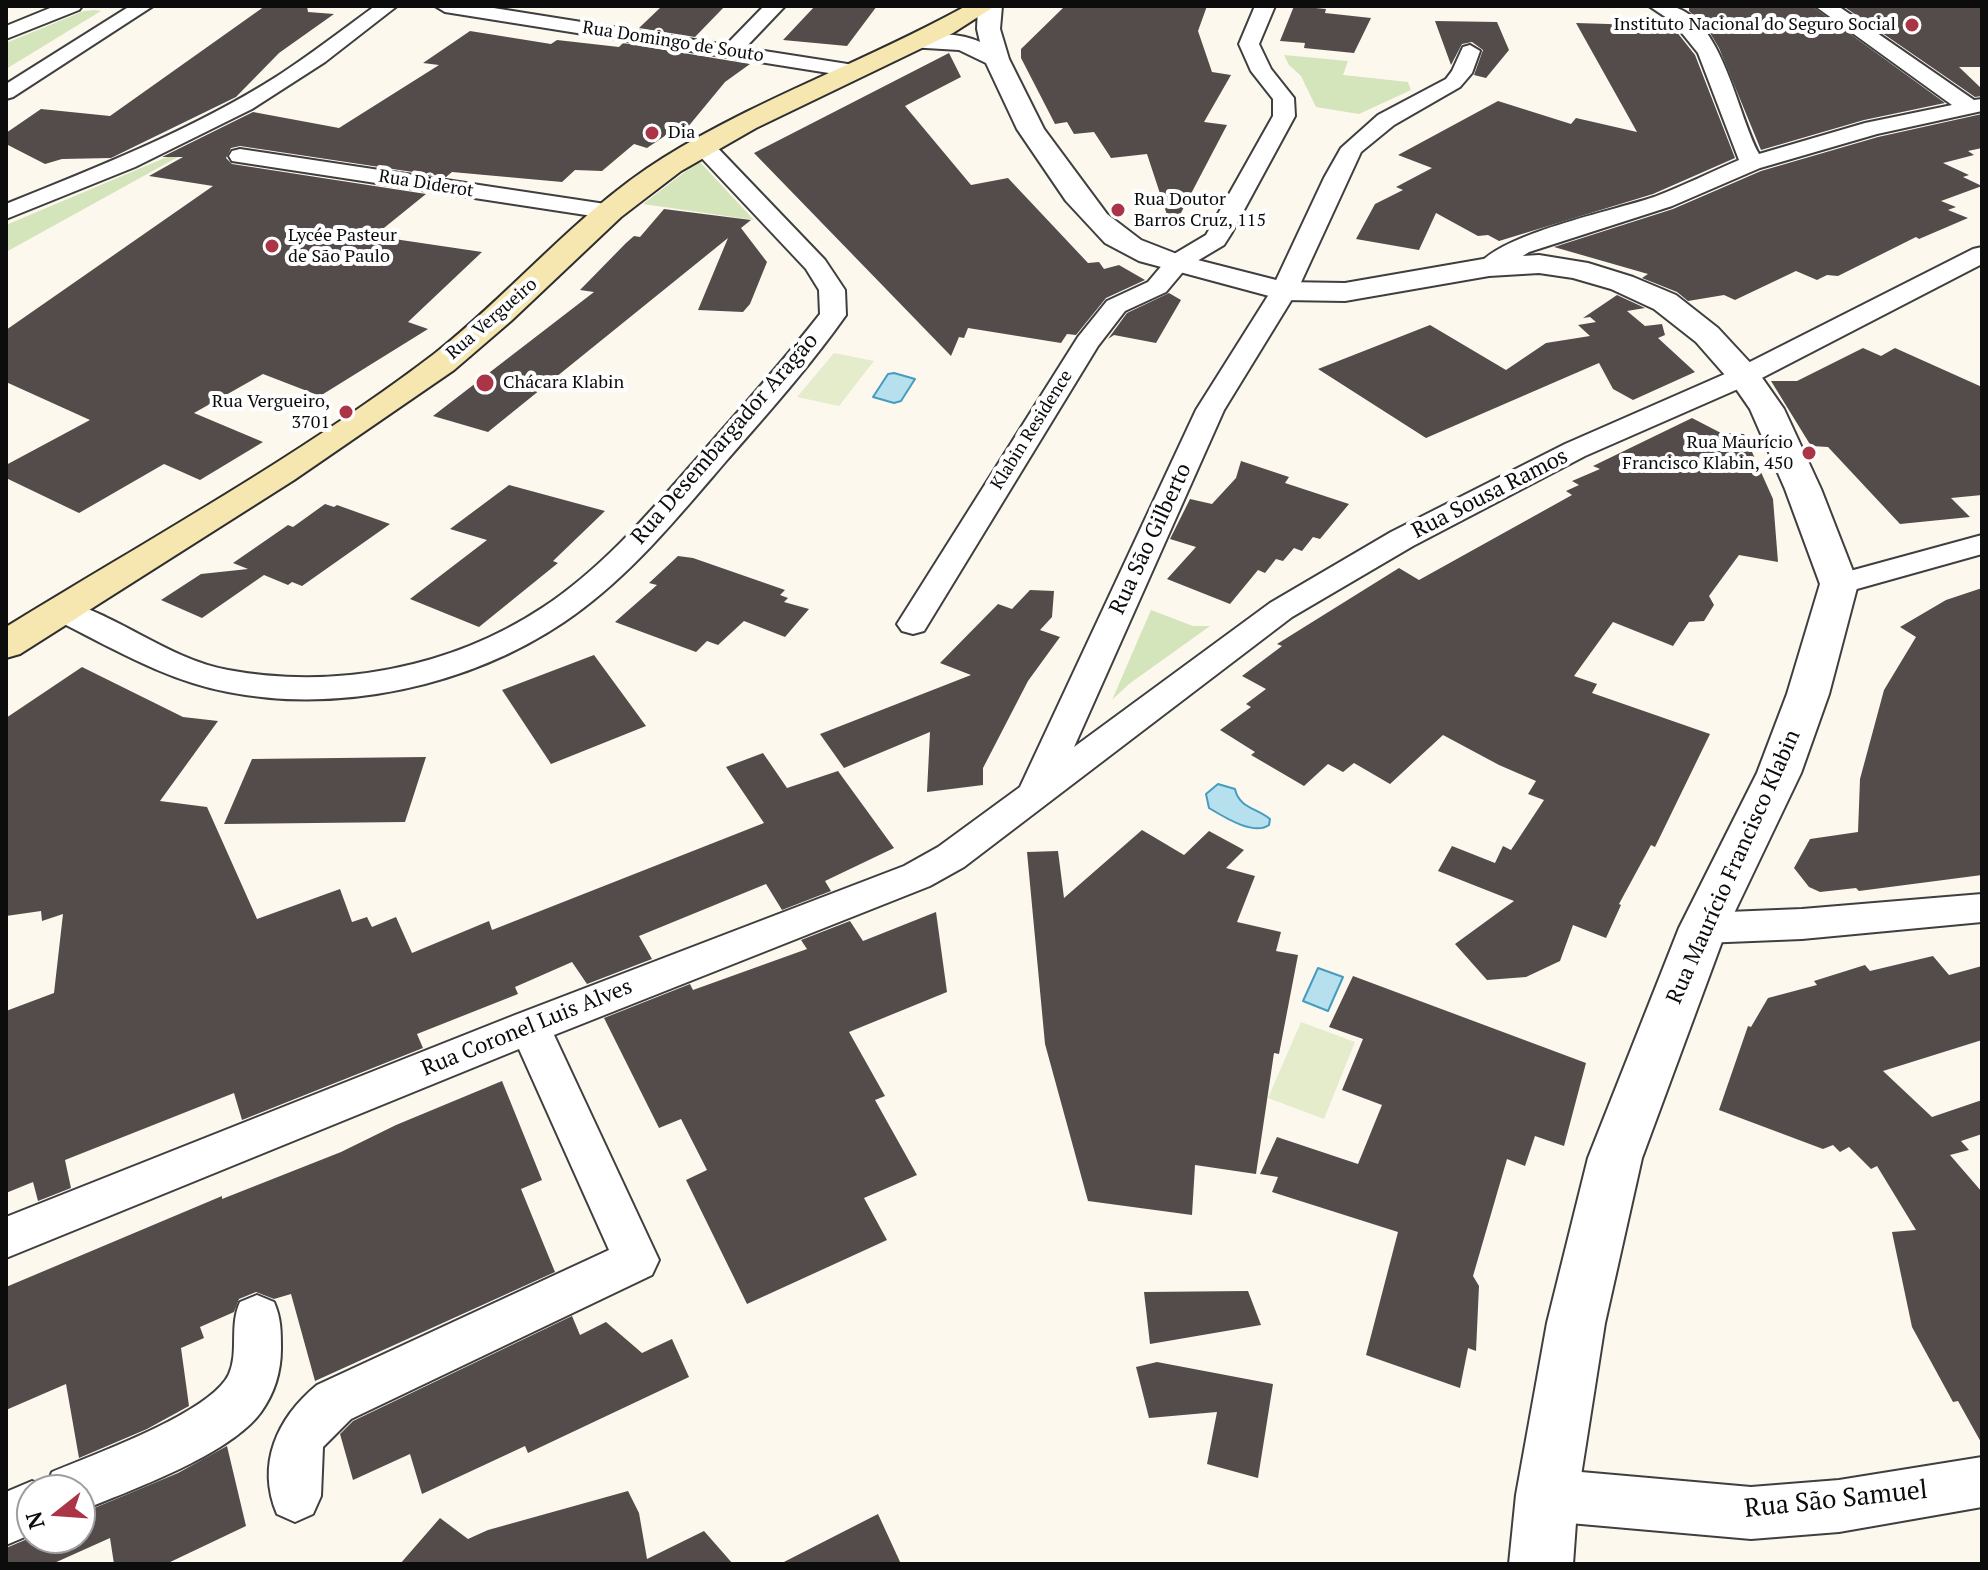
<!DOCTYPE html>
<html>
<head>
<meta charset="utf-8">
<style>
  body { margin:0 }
  #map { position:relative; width:1988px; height:1570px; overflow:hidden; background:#fdf8ed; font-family:"PT Serif",serif }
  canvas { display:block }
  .frame { position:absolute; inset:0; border:8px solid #0c0c0c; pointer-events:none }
  .north { position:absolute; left:16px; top:1474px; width:80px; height:80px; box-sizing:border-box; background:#fff; border:2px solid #9e9e9e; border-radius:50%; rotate:253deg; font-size:22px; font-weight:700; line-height:32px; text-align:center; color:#0c0c0c }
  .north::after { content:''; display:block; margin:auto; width:28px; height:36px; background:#ac3447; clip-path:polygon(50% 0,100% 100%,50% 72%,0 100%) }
</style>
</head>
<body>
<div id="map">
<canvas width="1988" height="1570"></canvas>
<div class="frame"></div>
<div class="north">N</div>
</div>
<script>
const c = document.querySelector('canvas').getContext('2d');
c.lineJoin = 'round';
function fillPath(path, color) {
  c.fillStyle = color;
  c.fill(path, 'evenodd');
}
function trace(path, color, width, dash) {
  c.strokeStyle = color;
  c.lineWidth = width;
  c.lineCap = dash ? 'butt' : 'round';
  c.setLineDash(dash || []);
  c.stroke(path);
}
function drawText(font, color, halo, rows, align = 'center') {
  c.font = font + ' "PT Serif",serif';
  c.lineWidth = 8;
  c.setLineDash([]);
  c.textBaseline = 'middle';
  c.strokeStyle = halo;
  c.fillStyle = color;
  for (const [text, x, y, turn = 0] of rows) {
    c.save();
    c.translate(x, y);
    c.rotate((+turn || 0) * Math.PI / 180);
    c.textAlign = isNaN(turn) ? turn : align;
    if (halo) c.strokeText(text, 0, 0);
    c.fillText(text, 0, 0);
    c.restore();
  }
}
fillPath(new Path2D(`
  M95,10L101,11L6,69V43L84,11Z
  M1284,55L1348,61L1343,75L1408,82L1411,90L1359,114L1316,107L1301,76L1289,65Z
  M167,157H178L6,252V225Z
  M699,161L754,220L643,204Z
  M1151,610L1193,626H1210L1129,684L1112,700Z`), '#d4e4bb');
fillPath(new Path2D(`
  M834,353L874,361L839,406L797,397Z
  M1301,1022L1355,1042L1324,1119L1268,1098Z`), '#e4eccb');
const water = new Path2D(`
  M894,373L915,379L901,401L894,403L873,397L888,374Z
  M1218,784L1235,789C1239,808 1257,808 1270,819L1269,825C1254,836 1224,817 1209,808L1206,794Z
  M1318,968L1343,977L1328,1011L1303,1001Z`);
fillPath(water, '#b7e0ef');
trace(water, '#469cbe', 2);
fillPath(new Path2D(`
  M265,6H307L308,12L334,14L279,53L236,97L111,158L62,159L45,164L6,144V133L41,109L110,116Z
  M662,6H725L695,37L639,28Z
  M815,6H877L847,46L783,40Z
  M1065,6H1207L1198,31L1212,72L1231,75L1204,122L1227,125L1172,230L1147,154L1111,158L1094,132L1074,134L1067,122L1055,124L1021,58V49Z
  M1294,6L1326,9L1325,13L1371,18L1354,53L1304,48L1305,43L1280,41Z
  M1689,6H1812L1945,103L1864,120L1761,150L1719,48L1707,28L1689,11Z
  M1843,6H1982V67H1959L1982,89V96L1975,97Z
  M1435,21L1497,22L1509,50L1486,78L1474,75L1483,50L1472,42L1462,44L1451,65Z
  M1576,23L1672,26L1695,55L1735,158L1653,194L1499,241L1488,235L1478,236L1436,213L1419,250L1356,239L1375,204L1403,190L1396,187L1432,168L1398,155L1498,101L1571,124L1576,118L1637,132Z
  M470,31L551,44L557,40L619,47L623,43L750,64L725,82L687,128L678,127L647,148L634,144L602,171L575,170L562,182L452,172L446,177L240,146L231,148L226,158L232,164L426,194L374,236L482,252L408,322L428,329L320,396L263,374L194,413L263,442L200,480L164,464L79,513L6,478V465L90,420L6,382V330L213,186L149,176L183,157H162L253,112L339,128L439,65L423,63Z
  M949,53L961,77L905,106L971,185L1008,178L1088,263L1099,262L1104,269L1119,265L1145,280L1106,298L1076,335L1067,334L1061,343L968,328L964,338L959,337L951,356L754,153Z
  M1982,114V148L1968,151L1974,155L1943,163L1969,175L1963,177L1982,186L1941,201L1956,207L1948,210L1968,218L1919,239L1916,237L1838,276L1827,275L1817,280L1796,271L1735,300L1724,295L1688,301L1677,292L1642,278L1648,274L1554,247L1673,209L1761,171L1878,137Z
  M664,209L751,220L741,228L767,262L750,304L743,312L698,310L728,238L488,432L433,416L594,292L580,290L626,243L634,236L640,237Z
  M1169,293L1181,300L1156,343L1114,335L1108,339L1127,313Z
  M1617,295L1645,308L1627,311L1645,326L1662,324L1665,335L1658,338L1695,372L1633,400L1613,389L1599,363L1426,438L1318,369L1430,325L1506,370L1546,343L1590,336L1578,325L1596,322L1590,317L1583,318Z
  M1863,348L1881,356L1895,348L1982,387V495L1951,498L1970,517L1900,524L1828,447L1811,446L1771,381H1797Z
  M1692,418L1721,433L1744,434L1773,499L1778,562L1739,555L1709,596L1714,605L1704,621L1689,622L1673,646L1613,622L1574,676L1597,684L1592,693L1710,734L1655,847L1651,845L1619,904L1621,905L1606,938L1573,925L1560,961L1526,977L1487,980L1455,944L1514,901L1438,871L1452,846L1495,863L1503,846L1511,850L1544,800L1528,794L1536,781L1499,765L1443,735L1390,784L1354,763L1343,772L1328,764L1304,786L1251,755L1255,752L1220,730L1251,707L1246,704L1266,689L1242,676L1282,646L1277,644L1399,568L1419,580L1572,495L1566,491L1579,485L1572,481L1600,469L1593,466Z
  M1241,461L1289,477L1285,483L1349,504L1320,539L1313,537L1302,551L1294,548L1283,561L1276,559L1265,573L1258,570L1230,604L1167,579L1196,547L1170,539L1190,499L1212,504L1236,478Z
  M509,485L605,511L553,561L558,563L479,627L410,599L487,540L450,529Z
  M325,504L334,507L337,505L390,524L302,586L292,582L288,585L264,575L202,618L161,600L201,574L248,569L233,563L288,525L293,527Z
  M678,556L693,558L785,590L780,595L788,598L784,602L809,609L785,637L744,621L718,645L707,641L696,652L615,622L657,585L649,583Z
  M1982,588V875L1859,891L1856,888L1820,892L1809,887L1794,868L1810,839L1858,832L1860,779L1884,690L1916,637L1900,627L1946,600Z
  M1030,590L1054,591L1052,617L1040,630L1060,637L1028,681L983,768V785L927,792L930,732L844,768L820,734L971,675L940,663L998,604L1012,609Z
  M594,655L646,726L551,764L502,690Z
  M82,667L183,717L218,721L160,801L207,807L257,919L340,889L352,922L367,917L372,927L396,917L412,953L489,921L492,930L764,823L726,767L763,753L787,788L838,771L894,848L825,881L831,891L782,910L766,884L639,936L652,959L587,984L572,962L515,987L518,994L417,1034L423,1048L242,1120L234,1093L65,1160L71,1188L38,1201L33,1182L6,1193V1011L54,993L63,914L42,921L41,911L6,916V718Z
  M426,757L405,822L224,824L252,759Z
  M1142,830L1184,855L1209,831L1244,850L1226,868L1255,876L1237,922L1281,932L1276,951L1298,955L1279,1054L1274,1053L1256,1174L1195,1165L1192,1215L1088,1201L1045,1044L1027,852L1058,851L1064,898Z
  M936,912L947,992L849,1032L885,1096L875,1100L917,1175L864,1198L887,1240L747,1304L686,1180L707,1170L681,1119L659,1128L604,1018L690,984L693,990L807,949L801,940L850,921L863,941Z
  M1933,956L1949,975L1982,966V1040L1883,1071L1932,1117L1982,1100V1134L1961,1141L1969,1150L1950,1155L1982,1192V1444L1958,1401L1953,1402L1912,1327L1892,1232L1916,1230L1877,1166L1871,1169L1849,1147L1840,1152L1833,1145L1823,1149L1719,1110L1748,1026L1751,1027L1768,998L1817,985L1814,981L1865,965L1870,971Z
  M1353,976L1586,1063L1564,1146L1535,1136L1525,1166L1507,1159L1473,1276L1479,1286L1476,1351L1468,1348L1460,1388L1366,1355L1398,1232L1272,1192L1278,1177L1260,1174L1277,1137L1358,1164L1382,1105L1342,1090L1363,1039L1329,1027Z
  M502,1081L542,1180L521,1189L555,1272L315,1381L291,1294L274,1299L256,1292L239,1299L234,1312L200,1327L204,1338L181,1348L189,1406L147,1429L79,1458L66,1384L6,1410V1287L222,1196V1199L341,1152L396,1125Z
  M1248,1291L1261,1325L1150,1344L1144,1292Z
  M572,1316L580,1335L606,1322L642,1353L672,1339L689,1377L528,1453L525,1446L422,1494L410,1454L353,1480L340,1434L353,1421Z
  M1157,1362L1273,1384L1258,1478L1207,1464L1217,1412L1149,1418L1136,1367Z
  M227,1446L246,1526L166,1564H114L110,1538L52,1564H6V1548L32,1537L80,1538V1514L178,1473Z
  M628,1491L639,1513L647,1559L704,1531L733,1564H400L440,1518L468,1539L488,1530Z
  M878,1514L901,1564H780Z`), '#534c4a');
const minor = new Path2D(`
  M55,6H82L79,10L6,39V26Z
  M130,6H153L13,97L6,99V84Z
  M375,6H397L325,62L252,109L135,167L6,219V204C98,167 192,130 276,77C310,55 342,30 375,6Z
  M435,6H481L726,45L764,6H785L745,48L854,65L864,71L854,77L445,12Z
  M1255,6H1275L1259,44L1271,69L1294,98L1295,116L1231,234L1224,245L1187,267L1166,292L1125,311L1098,346L924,631L913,634L902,631L897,624L1078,337L1107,301L1148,282L1169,257L1206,235L1273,116V99L1251,71L1239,44Z
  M1649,6C1657,6 1667,4 1674,7C1723,21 1737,114 1759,154L1865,123L1952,105L1815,6H1838L1974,100L1982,99V111L1877,134L1760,168L1672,206L1529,252L1498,272H1480L1477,267C1499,234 1613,211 1654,197C1683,186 1711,172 1739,160L1698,53L1673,22Z
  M1470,45L1480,51L1472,73L1460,87L1394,125L1361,152L1297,291L1224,410L1074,747L1270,603L1391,532L1565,444L1734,370L1973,249L1982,247V264L1754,382L1585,456L1413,546L1292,617L964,867L930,886L554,1035L659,1260L652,1275L351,1419L323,1447L321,1496L313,1514L295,1522L277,1514C256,1464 277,1418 317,1385L609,1250L519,1049L6,1258V1217L515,1015L904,866L938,847L1020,787L1196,410L1271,291L1324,178L1341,148L1378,115L1446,79L1452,71L1463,47Z
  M703,139L711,141L825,260L845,290L846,315C810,366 768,413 727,460C677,518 628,579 564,622C469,686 340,714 228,692C164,680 107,645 50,617L45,610L50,603L61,600C119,615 168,659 228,670C335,690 451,668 542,608C606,566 656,505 706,448C745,404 784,360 820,314L819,290L806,269L695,151L692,146Z
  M240,149L612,205L620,207L624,212L620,217L612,219L232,161L229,156L232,151Z
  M1982,535V554L1839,594L1828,591L1823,584L1828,577Z
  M1982,894V922L1802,939L1703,943L1689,938L1683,928L1689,918L1703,913L1802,909Z
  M257,1295L274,1302C281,1318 281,1331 281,1349C281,1372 274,1394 261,1412C230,1455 129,1491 80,1511V1490H32V1534L6,1545V1492L32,1481L46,1487L52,1472C92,1455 211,1413 229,1374C239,1352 229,1326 240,1302Z
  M1982,1457V1507L1839,1532L1751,1539L1547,1521L1529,1513L1521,1495L1529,1477L1547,1469L1751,1487L1839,1480Z`);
const tertiary = new Path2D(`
  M978,6H1002L1000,29L1009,59L1044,129L1107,214L1141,240L1182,256L1284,282L1345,283L1489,258L1539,255L1588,263L1633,277L1676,295L1718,328L1756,369L1784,409L1821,489L1858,584L1829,694L1801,773L1727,928L1642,1158L1605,1323L1578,1495L1573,1564H1509L1516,1495L1547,1323L1588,1158L1679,928L1757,773L1787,694L1820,584L1785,489L1750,409L1732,383L1696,342L1654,309L1611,289L1573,278L1539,273L1489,276L1345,301L1284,300L1139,261L1105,243L1066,201L1017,129L986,63L959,50L909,47L906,42L909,37C930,32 961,33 980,42L977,29Z`);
const secondary = new Path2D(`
  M966,6H995L953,33L756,128L681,171L621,217L511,321L454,370L294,480L20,654L6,658V627C149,539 300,456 434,354C513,292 578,211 663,158C759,98 867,61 966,6Z`);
trace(minor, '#3f3f3f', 4);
trace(tertiary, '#3f3f3f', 4);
trace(secondary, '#2e2e2e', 4);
fillPath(minor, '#fff');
fillPath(tertiary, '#fff');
fillPath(secondary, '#f6e6af');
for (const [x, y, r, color] of [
  [1912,25,8,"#ac3447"],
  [652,133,8,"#ac3447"],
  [1118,210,8,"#ac3447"],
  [272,246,8,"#ac3447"],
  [485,383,10,"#ac3447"],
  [346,412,8,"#ac3447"],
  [1809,453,8,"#ac3447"]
]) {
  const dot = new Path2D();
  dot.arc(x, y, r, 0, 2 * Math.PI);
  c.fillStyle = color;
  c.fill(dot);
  trace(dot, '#fff', 3);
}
drawText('18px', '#0c0c0c', '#fff', [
  ["Instituto Nacional do Seguro Social",1896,25,"right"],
  ["Dia",668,133],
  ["Rua Doutor",1134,200],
  ["Barros Cruz, 115",1134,221],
  ["Lycée Pasteur",288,236],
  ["de São Paulo",288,257],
  ["Chácara Klabin",503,383],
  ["Rua Vergueiro,",330,402,"right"],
  ["3701",330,423,"right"],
  ["Rua Maurício",1793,443,"right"],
  ["Francisco Klabin, 450",1793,464,"right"]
], 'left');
drawText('18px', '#0c0c0c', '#fff', [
  ["Rua Domingo de Souto",673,42,9],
  ["Rua Diderot",426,184,9],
  ["Rua Vergueiro",492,319,-41],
  ["Klabin Residence",1032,430,-58]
]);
drawText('22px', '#0c0c0c', '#fff', [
  ["Rua Desembargador Aragão",725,439,-49],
  ["Rua Sousa Ramos",1490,494,-27],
  ["Rua São Gilberto",1151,539,-65],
  ["Rua Maurício Francisco Klabin",1734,867,-66],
  ["Rua Coronel Luis Alves",527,1028,-22]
]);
drawText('26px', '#0c0c0c', '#fff', [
  ["Rua São Samuel",1836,1500,-6]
]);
</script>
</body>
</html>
